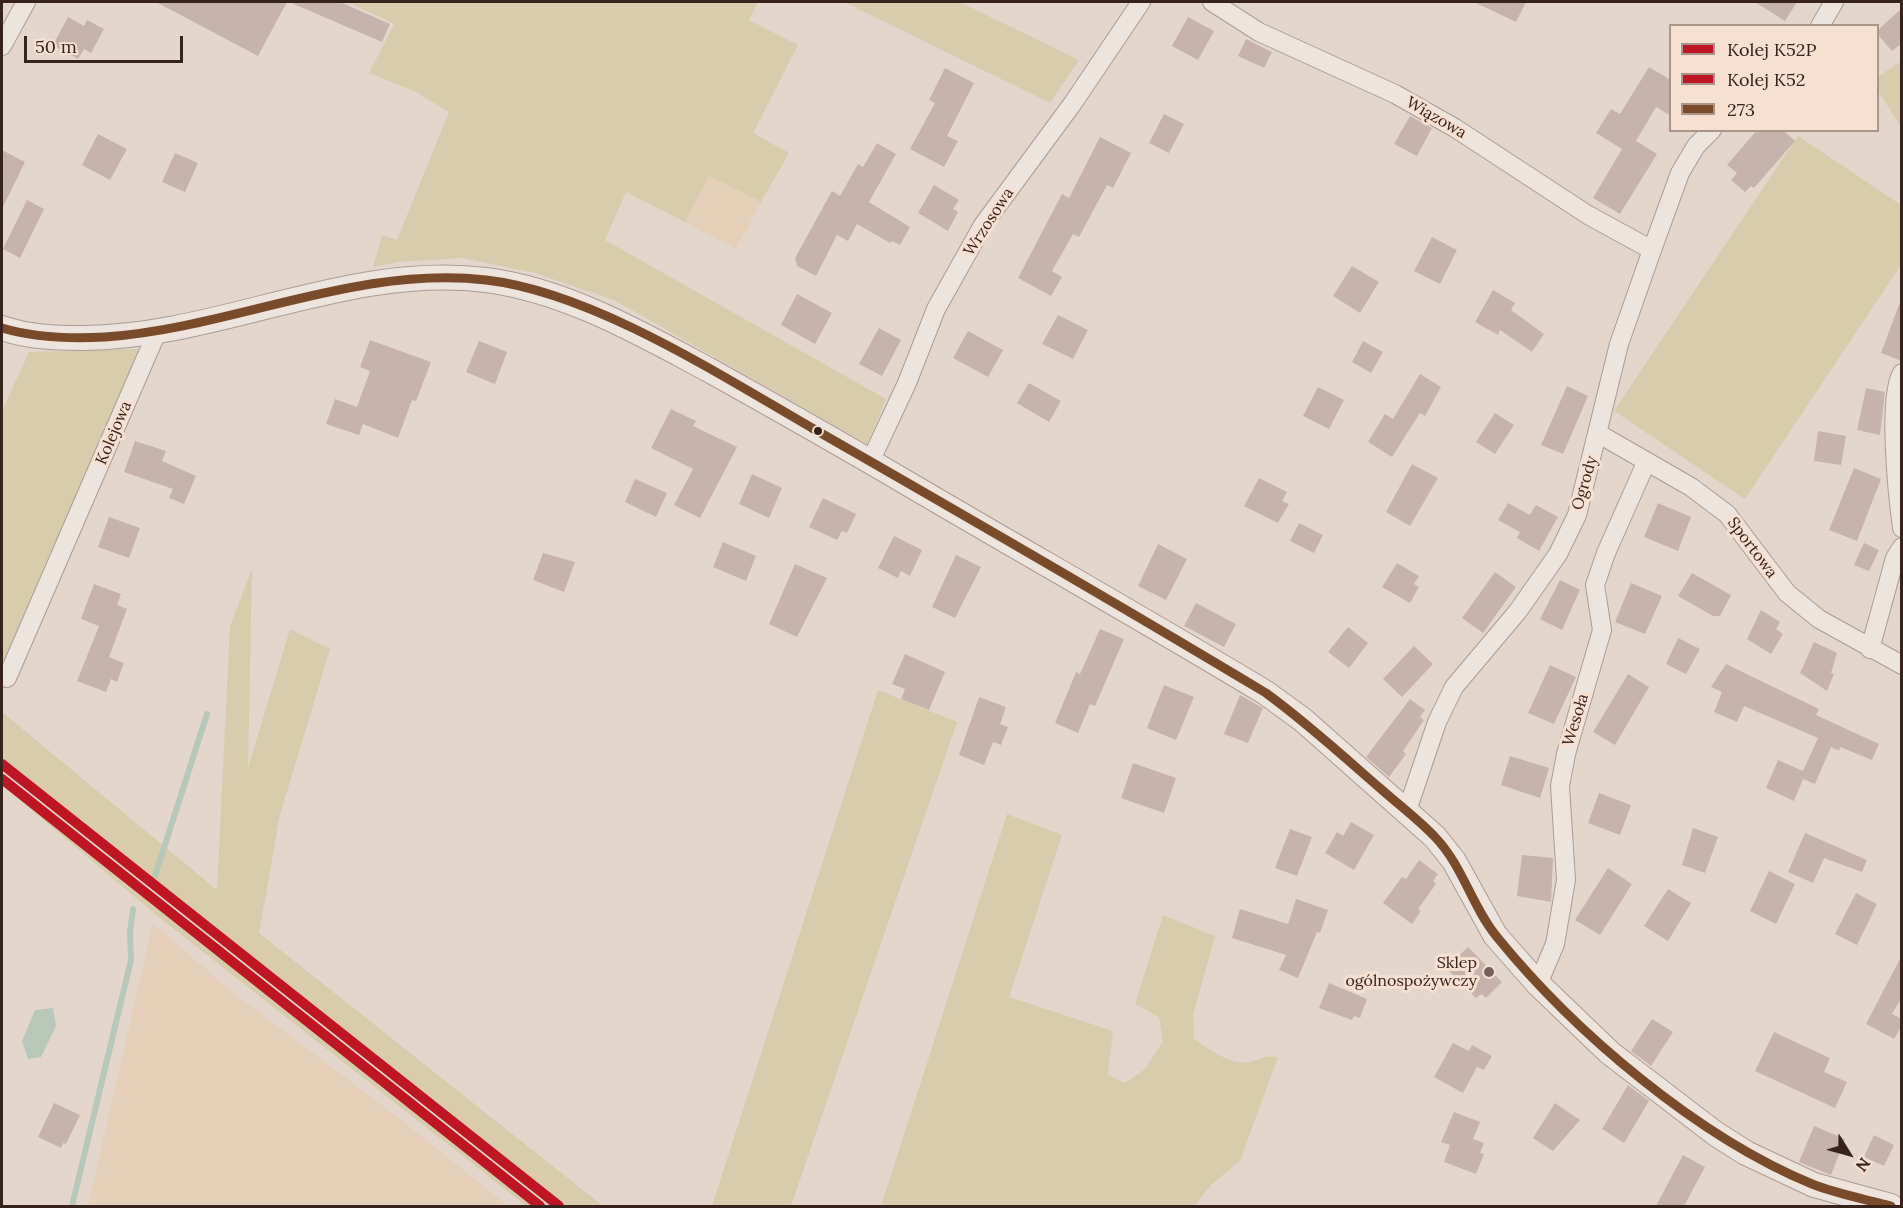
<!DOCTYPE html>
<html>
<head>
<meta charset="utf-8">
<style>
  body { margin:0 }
  #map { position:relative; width:1903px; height:1208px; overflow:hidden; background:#e5d6cb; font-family:Lora,serif }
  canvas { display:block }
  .frame { position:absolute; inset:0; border:3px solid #38221c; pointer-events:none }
  .legend { position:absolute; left:1669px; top:24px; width:210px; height:108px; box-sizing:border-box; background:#f7e0d0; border:2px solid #ab9488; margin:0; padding:8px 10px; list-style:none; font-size:18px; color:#38221c }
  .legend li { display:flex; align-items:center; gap:12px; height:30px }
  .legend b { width:30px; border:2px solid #ab9488 }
  .north { position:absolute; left:1819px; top:1124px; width:60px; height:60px; -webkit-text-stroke:4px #f7e0d0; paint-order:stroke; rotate:127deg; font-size:16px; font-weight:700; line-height:24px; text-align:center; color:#38221c }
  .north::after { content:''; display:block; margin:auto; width:21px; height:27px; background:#38221c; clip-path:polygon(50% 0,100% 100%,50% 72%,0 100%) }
  .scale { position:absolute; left:24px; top:36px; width:159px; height:27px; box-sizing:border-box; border:3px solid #38221c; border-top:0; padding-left:8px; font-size:18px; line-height:21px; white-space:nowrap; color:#38221c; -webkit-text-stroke:4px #f7e0d0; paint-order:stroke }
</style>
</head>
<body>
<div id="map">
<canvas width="1903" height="1208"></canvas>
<div class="frame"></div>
<ul class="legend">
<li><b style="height:8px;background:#be1622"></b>Kolej K52P</li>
<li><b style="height:8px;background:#be1622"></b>Kolej K52</li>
<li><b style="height:8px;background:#7a4b2a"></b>273</li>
</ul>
<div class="north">N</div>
<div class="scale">50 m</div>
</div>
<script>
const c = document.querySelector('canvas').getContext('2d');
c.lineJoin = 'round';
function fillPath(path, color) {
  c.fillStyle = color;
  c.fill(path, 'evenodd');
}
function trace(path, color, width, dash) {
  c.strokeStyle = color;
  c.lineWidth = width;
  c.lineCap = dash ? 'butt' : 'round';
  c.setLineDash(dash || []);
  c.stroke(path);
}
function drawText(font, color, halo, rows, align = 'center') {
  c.font = font + ' Lora,serif';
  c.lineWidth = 6;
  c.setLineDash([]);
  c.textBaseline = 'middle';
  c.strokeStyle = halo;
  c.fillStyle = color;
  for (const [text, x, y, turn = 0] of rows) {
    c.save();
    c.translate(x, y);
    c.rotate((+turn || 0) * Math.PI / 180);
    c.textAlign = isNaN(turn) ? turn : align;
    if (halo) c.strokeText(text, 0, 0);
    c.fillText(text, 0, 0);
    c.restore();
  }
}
fillPath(new Path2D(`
  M709,176L761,202L736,249L685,222Z
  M153,923L231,991L408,1125L508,1206H88Z`), '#e6d0ba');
fillPath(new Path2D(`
  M347,2H758L749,20L798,45L753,133L789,153L761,202L709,176L685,222L626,192L605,240L886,399L867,444L614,300L535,273L462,258L398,262L373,267L382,235L397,240L449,112L414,91L369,73L394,24Z
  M844,2H960L1079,60L1050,103Z
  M1901,61V127L1878,91V77Z
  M1798,136L1901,205V265L1745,499L1614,411Z
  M139,349L2,672V411L29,352Z
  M252,569L248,768L290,629L330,649L280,815L259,933L603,1206H567L2,757V712L217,890L230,626Z
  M878,690L957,722L791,1206H712Z
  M2,774L546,1206H526L155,914L2,785Z
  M1007,814L1062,835L1009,997L1113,1031L1108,1075L1125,1083L1144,1070L1163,1041L1159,1017L1135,1004L1163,915L1215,936L1193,1015L1194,1039C1209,1049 1231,1066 1250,1062C1261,1059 1266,1055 1278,1057L1240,1161L1212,1184L1194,1206H881Z`), '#d8ccad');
fillPath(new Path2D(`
  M53,1008L56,1026L41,1057L28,1059L22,1041L35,1010Z`), '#b7c8b8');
trace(new Path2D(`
  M155,876L207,714
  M72,1206L131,960L130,932L133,909`), '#b7c8b8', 6);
fillPath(new Path2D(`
  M156,2H287L258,56Z
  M289,2H340L390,24L382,42Z
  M1474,2H1526L1516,22Z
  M1755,2H1797L1785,21Z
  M1902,8V43L1892,51L1878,35V30Z
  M68,17L84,26L87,20L104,29L91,53L84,49L78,59L53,45Z
  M1188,17L1214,31L1198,60L1172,46Z
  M1246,39L1272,52L1264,68L1238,56Z
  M1649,67L1671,80V116L1656,107L1636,141L1657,154L1620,214L1593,198L1622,149L1596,133L1611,109L1620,114Z
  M945,68L974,83L947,136L958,141L944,167L910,149L935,103L929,100Z
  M1164,114L1184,124L1169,153L1149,143Z
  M1410,116L1432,128L1417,156L1394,144Z
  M1757,130H1783L1795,141L1754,188L1751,186L1745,192L1731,180L1737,173L1727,165Z
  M98,134L127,149L110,180L82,165Z
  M1100,137L1131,153L1113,188L1107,185L1079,237L1073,234L1052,271L1062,277L1051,296L1018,278L1062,194L1069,198Z
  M877,143L896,154L869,202L910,227L900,245L892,241L890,243L857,224L848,241L837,235L816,276L797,266L795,258L832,191L840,196L858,164L863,167Z
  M2,150L25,162L2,209Z
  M175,153L198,163L185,192L162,182Z
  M934,185L959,200L953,209L958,212L948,231L918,213Z
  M27,200L44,209L20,258L3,249Z
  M1432,237L1457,250L1440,284L1414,271Z
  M1352,266L1379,282L1360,313L1333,296Z
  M1493,290L1515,303L1511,310L1544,334L1532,352L1500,330L1498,335L1475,322Z
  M797,294L832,313L815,344L781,325Z
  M1900,302H1902V361L1881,353Z
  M1058,315L1088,330L1073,359L1042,344Z
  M879,328L901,340L882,376L859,364Z
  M968,331L1003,350L988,377L953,358Z
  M370,340L431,362L416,401L412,400L398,438L363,424L359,435L326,424L335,399L357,407L370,371L360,367Z
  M479,341L507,352L495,384L466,372Z
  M1363,341L1383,352L1371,373L1352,362Z
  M1420,374L1441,387L1425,416L1420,413L1392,457L1368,442L1385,414L1393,419Z
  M1029,383L1061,401L1049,422L1017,403Z
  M1567,386L1588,396L1563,454L1541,445Z
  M1318,387L1344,400L1329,429L1303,416Z
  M1866,388L1885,392L1880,435L1857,430Z
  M671,409L696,421L693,426L737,447L700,518L674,505L693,469L651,448Z
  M1495,413L1514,425L1495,454L1476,442Z
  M1818,431L1846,436L1841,465L1814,461Z
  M135,441L166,451L162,461L196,476L184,504L169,498L173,489L124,472Z
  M1412,464L1438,478L1410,526L1386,512Z
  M1854,468L1881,479L1857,541L1829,530Z
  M752,474L782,488L769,518L739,504Z
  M1259,478L1287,492L1282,501L1289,504L1278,523L1244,506Z
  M635,479L667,493L656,517L625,502Z
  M823,498L856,514L847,533L842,531L837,540L809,527Z
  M1508,503L1530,515L1536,505L1558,517L1539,551L1517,538L1520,532L1498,520Z
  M1658,503L1691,517L1678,551L1644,537Z
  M109,517L140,528L129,558L98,547Z
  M1299,523L1323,535L1314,553L1290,541Z
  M894,536L922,550L910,576L901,571L898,578L878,568Z
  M723,542L756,556L746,581L713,567Z
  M1864,543L1879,550L1869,571L1854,565Z
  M1158,544L1187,559L1166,600L1138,586Z
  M543,553L575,562L564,592L533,580Z
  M956,555L981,567L955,618L932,607Z
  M1397,563L1419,576L1414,584L1419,587L1410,603L1382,587Z
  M795,564L827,578L797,637L769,624Z
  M1495,572L1516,587L1483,633L1462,618Z
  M1692,573L1731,595L1720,616H1713L1678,596Z
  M1560,580L1580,590L1562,630L1540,619Z
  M1631,583L1662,596L1645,634L1615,622Z
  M94,584L121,594L117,605L127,609L109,657L124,663L117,682L111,679L106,692L77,681L99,626L81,619Z
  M1196,603L1236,624L1224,647L1184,626Z
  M1761,610L1780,622L1776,629L1783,634L1771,654L1747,639Z
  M1348,627L1368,643L1349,668L1328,652Z
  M1100,629L1124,639L1095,706L1090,704L1078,733L1055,723L1076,672L1080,674Z
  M1678,638L1700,649L1686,674L1666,664Z
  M1814,642L1837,653L1831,673L1834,674L1827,691L1800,673Z
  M1414,646L1433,664L1402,697L1383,679Z
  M905,654L945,672L929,710L901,699L905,689L892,684Z
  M1726,664L1819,709L1816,715L1879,744L1872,760L1840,747L1839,751L1831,747L1815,784L1803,779L1794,801L1766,788L1778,760L1803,771L1818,738L1744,706L1737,722L1714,712L1722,692L1711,687Z
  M1550,665L1576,677L1554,724L1528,713Z
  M1628,674L1649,687L1615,745L1593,732Z
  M1164,685L1194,697L1176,740L1147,728Z
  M1240,695L1263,708L1248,743L1224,734Z
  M979,697L1006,707L1000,724L1008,727L1001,745L993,742L984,765L959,755Z
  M1410,699L1425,710L1420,717L1424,720L1403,751L1406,754L1389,777L1366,757Z
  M1510,756L1549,768L1540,798L1501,785Z
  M1133,763L1176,778L1164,813L1121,798Z
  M1599,793L1631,805L1620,835L1588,823Z
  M1351,822L1374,835L1354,870L1325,853L1337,832L1343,836Z
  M1693,828L1718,837L1705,873L1682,865Z
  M1290,829L1312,837L1297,876L1275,868Z
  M1805,833L1867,860L1862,872L1824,858L1813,883L1788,872Z
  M1522,855L1553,858L1551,902L1517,896Z
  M1419,860L1438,874L1433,881L1436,884L1418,909L1421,911L1412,924L1383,903L1402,877L1406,879Z
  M1608,868L1632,884L1600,935L1575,920Z
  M1769,871L1795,884L1776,924L1750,911Z
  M1668,889L1691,903L1668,941L1644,926Z
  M1856,893L1877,904L1857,945L1835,934Z
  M1296,899L1328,910L1320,933L1317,932L1298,978L1279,970L1286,955L1232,938L1240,909L1288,924Z
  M1468,947L1502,982L1486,998L1481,994L1476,998L1446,968Z
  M1902,955V997L1892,1014L1902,1019V1025L1894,1039L1866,1024Z
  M1329,983L1367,999L1360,1018L1354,1016L1352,1020L1319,1008Z
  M1652,1019L1673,1032L1651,1066L1631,1051Z
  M1774,1032L1830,1058L1824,1072L1847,1082L1835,1108L1755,1071Z
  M1453,1043L1469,1051L1472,1045L1492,1056L1484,1070L1477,1067L1463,1093L1434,1077Z
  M1628,1085L1649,1101L1624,1143L1602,1129Z
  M54,1103L80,1115L66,1144L63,1143L61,1148L38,1137Z
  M1555,1103L1580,1120L1553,1151L1533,1138Z
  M1454,1112L1480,1122L1473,1139L1484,1143L1480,1153L1484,1154L1476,1174L1444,1162L1450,1145L1441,1142Z
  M1814,1126L1845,1139L1831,1175L1799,1162Z
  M1874,1135L1894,1145L1884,1166L1864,1157Z
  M1683,1155L1705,1167L1684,1206H1656Z`), '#c8b3ac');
const minor = new Path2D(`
  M1212,2L1259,32L1395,94L1455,128L1588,215L1652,250
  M1820,26L1834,2
  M2,46L26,2
  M1902,373C1887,397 1898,498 1902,528
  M1599,434L1691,487L1727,514L1787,593L1819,619L1902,665
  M870,462L907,383L936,309L983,225L1073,103L1141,2
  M1870,649L1895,558L1902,547
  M7,678L157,332
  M1407,811L1437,722L1454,687L1518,611L1558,554L1577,515L1619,344L1652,250L1680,173L1696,146L1712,130
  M1538,984L1555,944L1566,880L1560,786L1566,754L1602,630L1595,585L1606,553L1646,463`);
const tertiary = new Path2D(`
  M2,328C28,337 55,338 84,338C220,337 348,263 486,280C565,290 640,333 709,370C770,404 830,438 890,473C1015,547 1142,618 1266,693L1303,720L1435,837L1454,861L1495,935L1538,984L1610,1053L1716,1134L1746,1153L1814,1185L1891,1206`);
trace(minor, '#aa9c94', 20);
trace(tertiary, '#aa9c94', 26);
trace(minor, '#ede4dd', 18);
trace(tertiary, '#ede4dd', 24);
trace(new Path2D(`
  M2,328C36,338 70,339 105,337C233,328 356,265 486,280C592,292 720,375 812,428C964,515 1116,603 1266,693C1307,723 1343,756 1381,789C1399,805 1419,820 1435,837C1463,866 1472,907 1497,937C1575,1033 1698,1137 1812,1184C1837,1194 1865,1199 1891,1206`), '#7a4b2a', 9);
trace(new Path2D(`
  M2,764L559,1206`), '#be1622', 10);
trace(new Path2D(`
  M2,779L540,1206`), '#be1622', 10);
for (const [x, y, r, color] of [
  [818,431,5,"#38221c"],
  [1489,972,6,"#756159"]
]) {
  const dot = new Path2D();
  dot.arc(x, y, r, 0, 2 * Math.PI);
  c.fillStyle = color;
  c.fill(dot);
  trace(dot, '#f7e0d0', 2);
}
drawText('16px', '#38221c', '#f7e0d0', [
  ["Wiązowa",1436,118,30],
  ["Wrzosowa",989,222,-57],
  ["Kolejowa",114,433,-67],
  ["Ogrody",1585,483,-74],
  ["Sportowa",1752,548,53],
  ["Wesoła",1576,720,-73]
]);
drawText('16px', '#38221c', '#f7e0d0', [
  ["Sklep",1477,963],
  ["ogólnospożywczy",1477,981]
], 'right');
</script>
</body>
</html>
